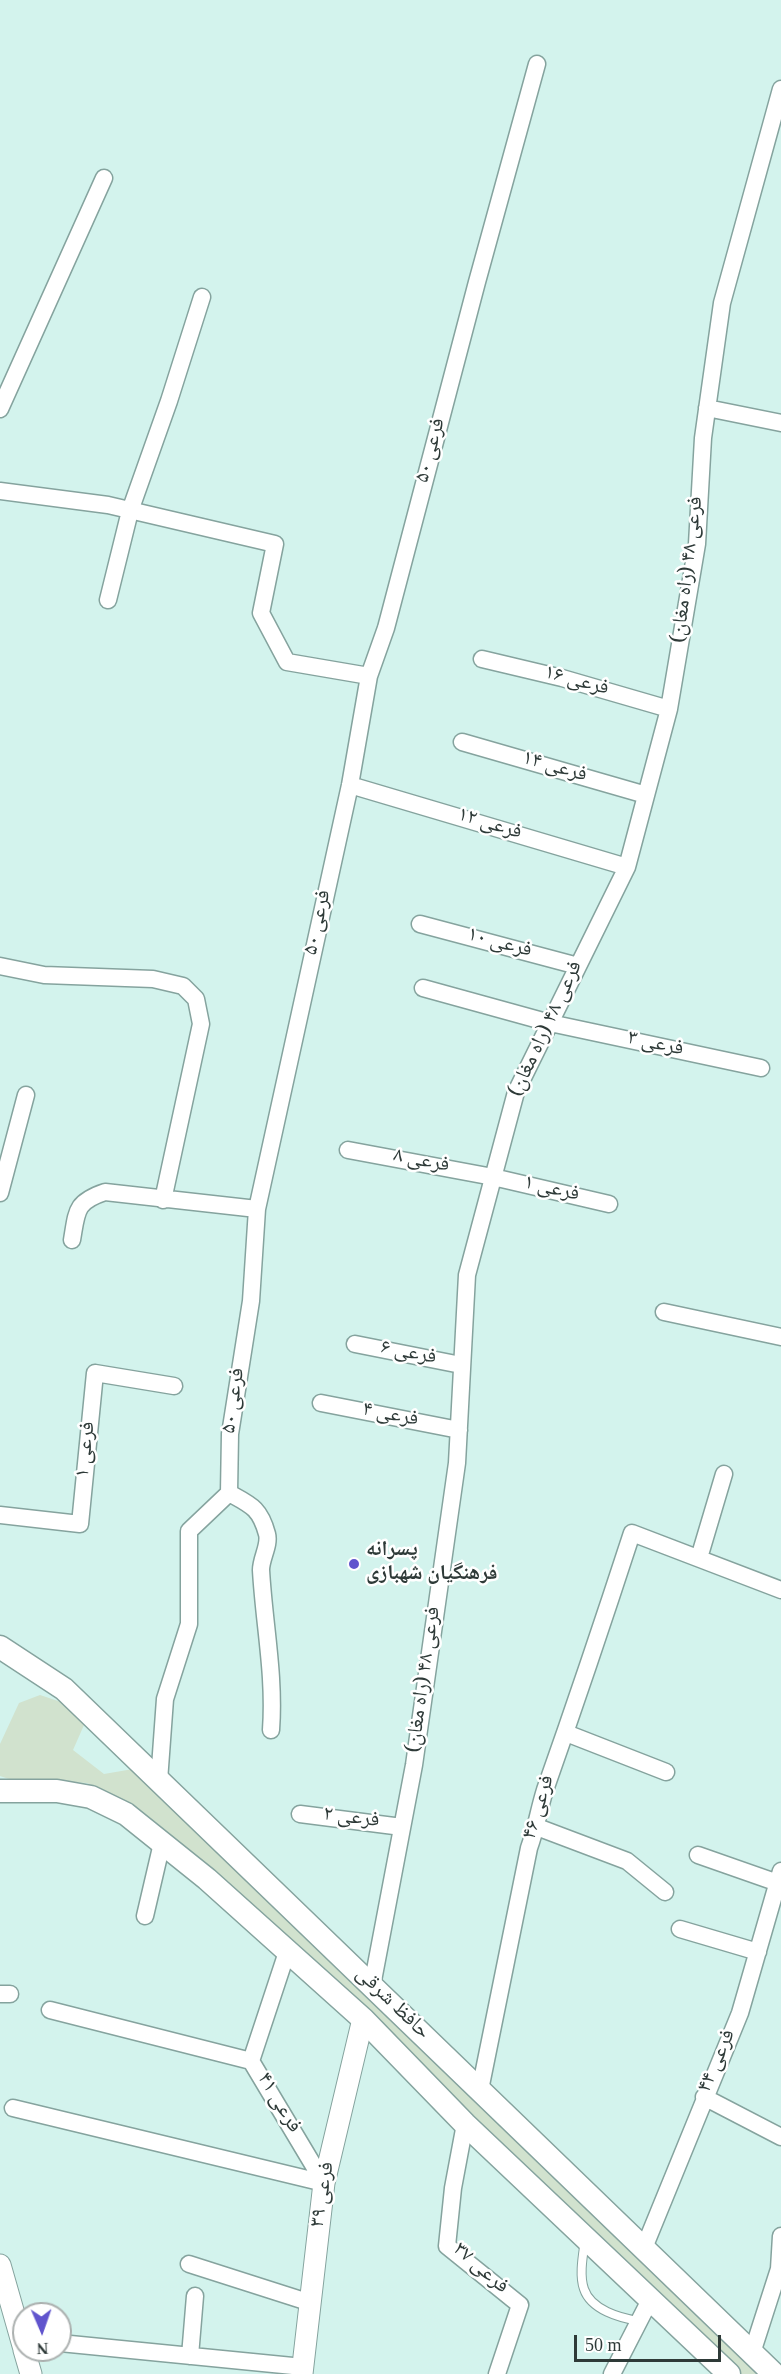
<!DOCTYPE html>
<html>
<head>
<meta charset="utf-8">
<style>
  body { margin:0 }
  #map { position:relative; width:781px; height:2374px; overflow:hidden; background:#d3f3ed; font-family:Georgia,serif }
  canvas { display:block }
  .north { position:absolute; left:12px; top:2302px; width:60px; height:60px; box-sizing:border-box; background:#fff; border:2px solid #abb0af; border-radius:50%; rotate:178deg; font-size:16px; font-weight:700; line-height:24px; text-align:center; color:#2e3a38 }
  .north::after { content:''; display:block; margin:auto; width:21px; height:27px; background:#6054cd; clip-path:polygon(50% 0,100% 100%,50% 72%,0 100%) }
  .scale { position:absolute; left:574px; top:2335px; width:147px; height:27px; box-sizing:border-box; border:3px solid #2e3a38; border-top:0; padding-left:8px; font-size:18px; line-height:21px; white-space:nowrap; color:#2e3a38; -webkit-text-stroke:4px #fff; paint-order:stroke }
</style>
</head>
<body>
<div id="map">
<canvas width="781" height="2374"></canvas>
<div class="north">N</div>
<div class="scale">50 m</div>
</div>
<script>
const c = document.querySelector('canvas').getContext('2d');
c.lineJoin = 'round';
function fillPath(path, color) {
  c.fillStyle = color;
  c.fill(path, 'evenodd');
}
function trace(path, color, width, dash) {
  c.strokeStyle = color;
  c.lineWidth = width;
  c.lineCap = dash ? 'butt' : 'round';
  c.setLineDash(dash || []);
  c.stroke(path);
}
function drawText(font, color, halo, rows, align = 'center') {
  c.font = font + ' Georgia,"Noto Naskh Arabic",serif';
  c.lineWidth = 5;
  c.setLineDash([]);
  c.textBaseline = 'middle';
  c.strokeStyle = halo;
  c.fillStyle = color;
  for (const [text, x, y, turn = 0] of rows) {
    c.save();
    c.translate(x, y);
    c.rotate((+turn || 0) * Math.PI / 180);
    c.textAlign = isNaN(turn) ? turn : align;
    if (halo) c.strokeText(text, 0, 0);
    c.fillText(text, 0, 0);
    c.restore();
  }
}
fillPath(new Path2D(`
  M40,1695L64,1703L84,1725L73,1750L104,1774L133,1769L759,2374H739L441,2086L136,1807L87,1783L9,1779L0,1776V1744L19,1703Z`), '#d1e2ce');
const service = new Path2D(`
  M585,2240C583,2255 579,2275 584,2289C591,2310 620,2318 639,2321`);
const minor = new Path2D(`
  M707,408L781,423
  M0,409L104,178
  M0,491L108,505L275,544L261,613L287,662L369,676
  M108,600L130,511L169,401L202,297
  M482,659L562,678L669,709
  M462,742L646,795
  M350,785L627,867
  M420,924L578,966
  M0,966L44,975L153,979L183,986L196,999L201,1024L163,1200
  M423,988L550,1023L761,1068
  M348,1150L493,1177L609,1204
  M0,1193L26,1095
  M72,1240C77,1211 75,1202 105,1192L257,1209
  M664,1312L781,1337
  M355,1344L461,1365
  M321,1403L459,1430
  M229,1493C251,1505 260,1508 267,1534C270,1545 261,1558 261,1570C264,1624 275,1675 271,1730
  M0,1515L80,1524L95,1373L174,1386
  M699,1558L724,1474
  M566,1733L666,1772
  M159,1781L165,1699L189,1624V1531L229,1493L230,1434L251,1301L257,1209L350,785L369,676L386,628L477,282L537,64
  M300,1814L402,1827
  M537,1827L627,1861L665,1892
  M698,1855L778,1883
  M145,1916L162,1843
  M680,1929L758,1952
  M287,1952L251,2061L324,2183
  M372,1986L414,1765L457,1463L467,1275L516,1092L627,867L669,709L697,544L703,438L722,303L781,89
  M0,1994H10
  M50,2010L251,2061
  M480,2090L529,1848C536,1829 539,1809 545,1790C575,1705 604,1619 632,1533L781,1590
  M704,2097L781,2137
  M13,2108L324,2183
  M465,2124L453,2188L447,2246L520,2305L497,2374
  M644,2248L740,2013L781,1871
  M189,2264L311,2303
  M60,2343L303,2367
  M752,2353L779,2269L781,2236
  M190,2356L195,2296
  M612,2374L651,2298`);
const tertiary = new Path2D(`
  M0,2265L24,2349
  M24,2350L31,2374
  M302,2374L324,2183L363,2019`);
const secondary = new Path2D(`
  M0,1647L64,1689L774,2374
  M0,1791H57L91,1797L126,1814L207,1879L363,2019L465,2124L729,2374`);
trace(service, '#85a39e', 10);
trace(minor, '#85a39e', 19);
trace(tertiary, '#85a39e', 23);
trace(secondary, '#85a39e', 25);
trace(service, '#fff', 8);
trace(minor, '#fff', 16);
trace(tertiary, '#fff', 21);
trace(secondary, '#fff', 22);
for (const [x, y, r, color] of [
  [354,1564,6,"#6054cd"]
]) {
  const dot = new Path2D();
  dot.arc(x, y, r, 0, 2 * Math.PI);
  c.fillStyle = color;
  c.fill(dot);
  trace(dot, '#fff', 2);
}
drawText('21px', '#2e3a38', '#fff', [
  ["فرعی ۵۰",433,451,-75],
  ["فرعی ۴۸ (راه مغان)",690,570,-83],
  ["فرعی ۱۶",576,683,15],
  ["فرعی ۱۴",554,769,16],
  ["فرعی ۱۲",489,826,17],
  ["فرعی ۵۰",320,923,-78],
  ["فرعی ۱۰",499,945,15],
  ["فرعی ۴۸ (راه مغان)",548,1030,-65],
  ["فرعی ۳",655,1046,12],
  ["فرعی ۸",421,1163,11],
  ["فرعی ۱",551,1191,13],
  ["فرعی ۶",408,1355,11],
  ["فرعی ۵۰",236,1401,-82],
  ["فرعی ۴",390,1417,11],
  ["فرعی ۱",88,1450,-84],
  ["فرعی ۴۸ (راه مغان)",426,1680,-82],
  ["فرعی ۴۶",541,1808,-73],
  ["فرعی ۲",351,1820,7],
  ["حافظ شرقی",391,2005,44],
  ["فرعی ۴۴",719,2062,-67],
  ["فرعی ۴۱",277,2104,59],
  ["فرعی ۳۹",325,2195,-81],
  ["فرعی ۳۷",479,2270,41]
]);
drawText('bold 21px', '#2e3a38', '#fff', [
  ["پسرانه",366,1552],
  ["فرهنگیان شهبازی",366,1576]
], 'left');
</script>
</body>
</html>
